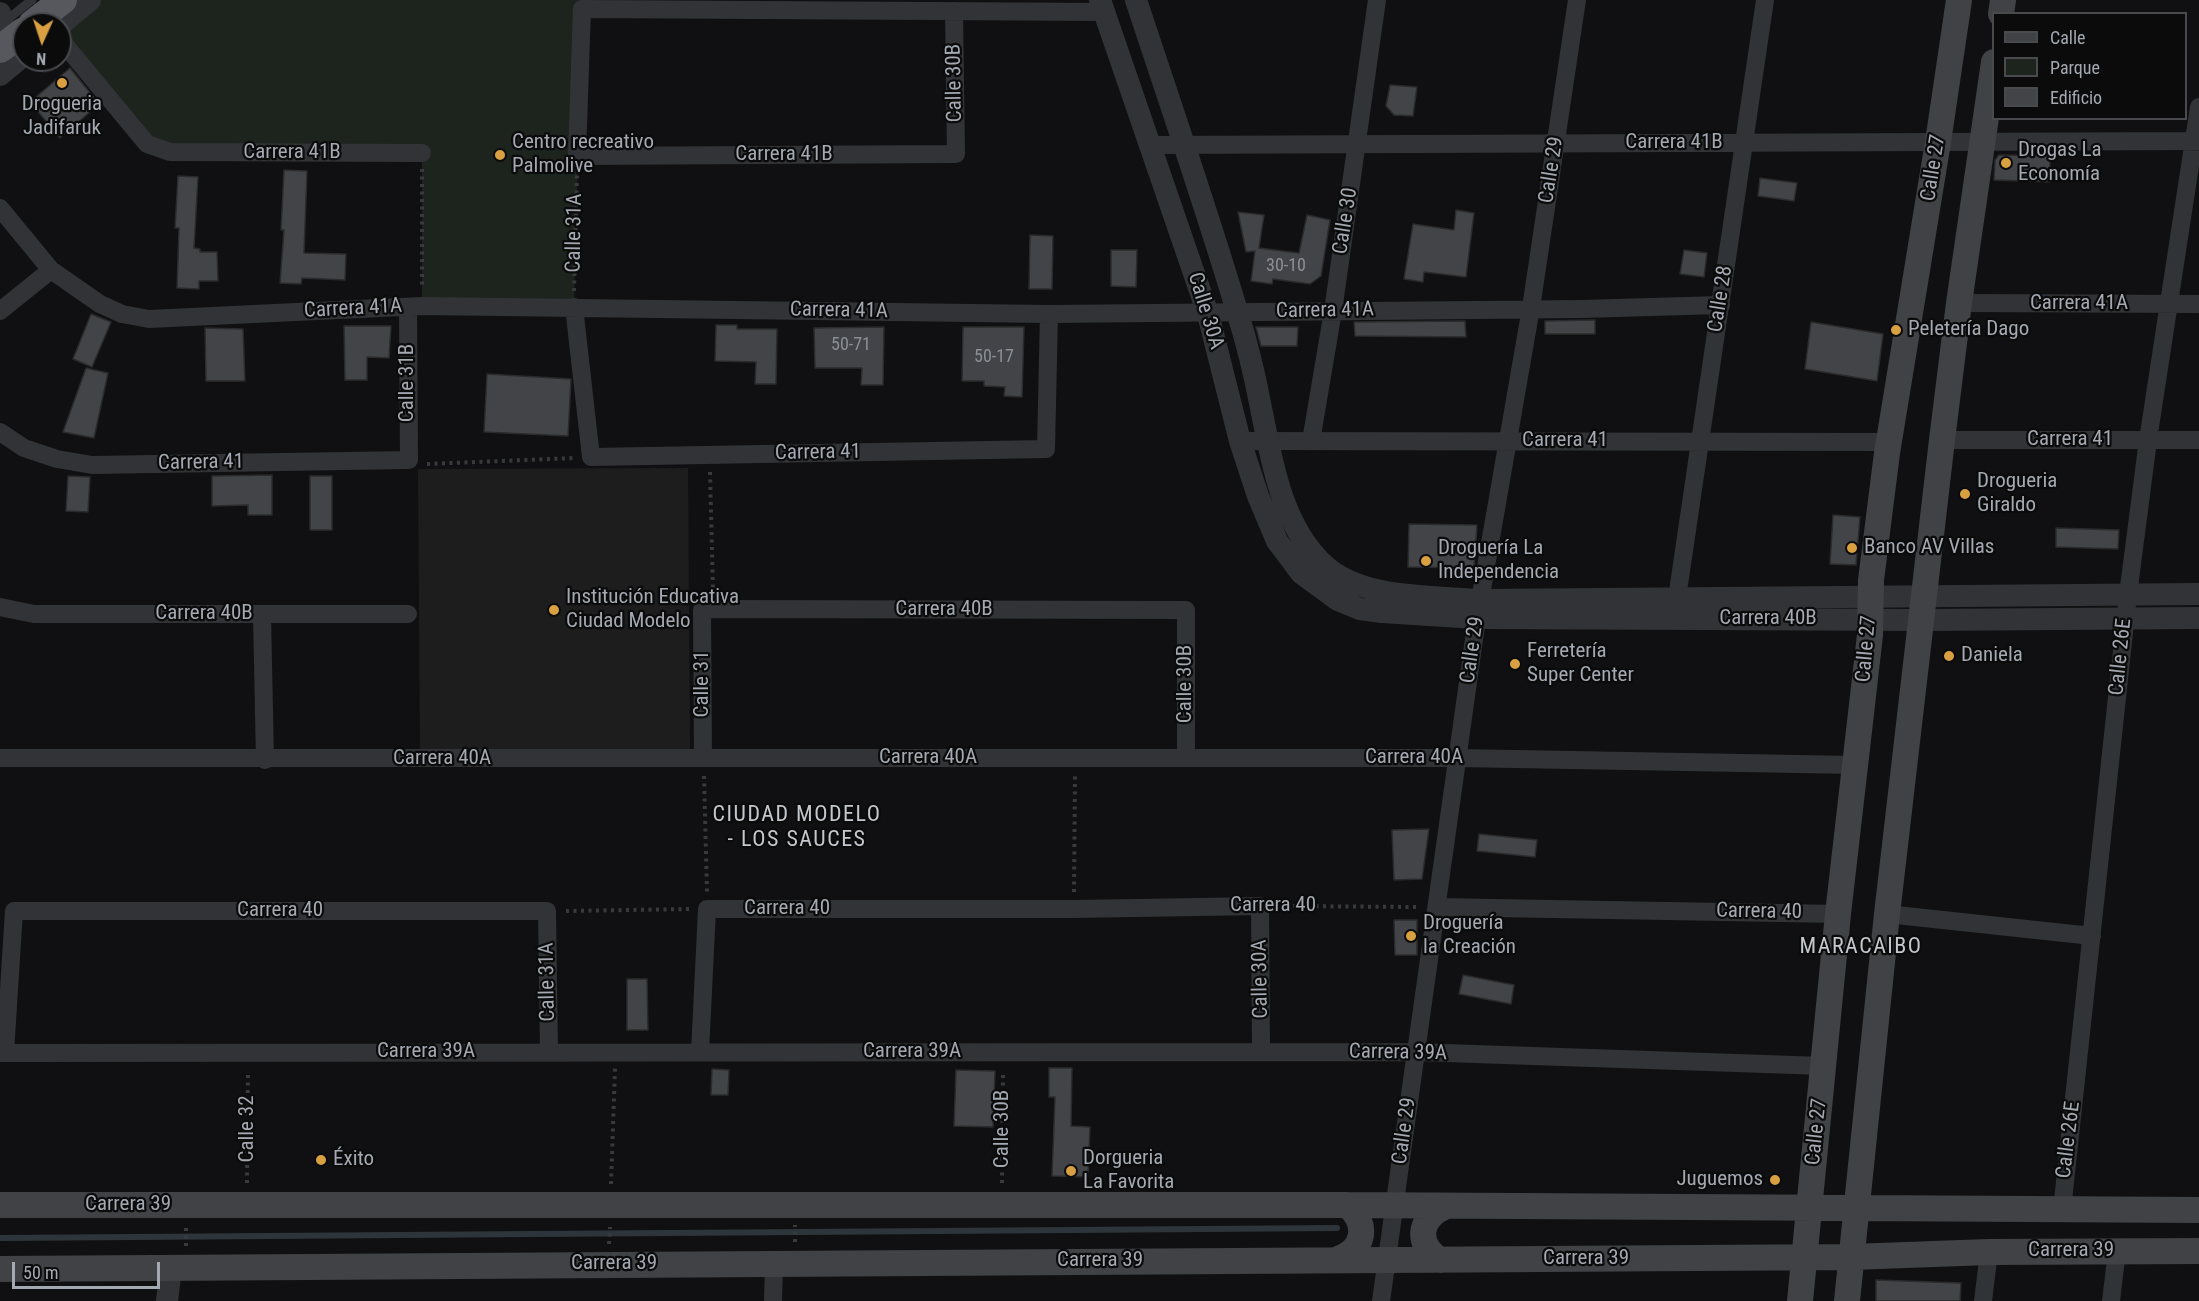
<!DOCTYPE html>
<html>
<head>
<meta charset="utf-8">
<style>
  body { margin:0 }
  #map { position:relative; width:2199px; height:1301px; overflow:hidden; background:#101012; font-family:"Roboto Condensed",sans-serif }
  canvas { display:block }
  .legend { position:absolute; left:1992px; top:12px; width:195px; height:108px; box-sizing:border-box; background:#0b0b0c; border:2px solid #484a4e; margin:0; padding:8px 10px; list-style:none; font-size:18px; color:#a3a8b1 }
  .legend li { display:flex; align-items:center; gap:12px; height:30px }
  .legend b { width:30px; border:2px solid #484a4e }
  .north { position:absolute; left:12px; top:12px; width:60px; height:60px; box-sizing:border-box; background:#0b0b0c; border:2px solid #484a4e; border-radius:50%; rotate:183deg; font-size:16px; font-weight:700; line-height:24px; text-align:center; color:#a3a8b1 }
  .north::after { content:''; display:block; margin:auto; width:21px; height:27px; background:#d9a041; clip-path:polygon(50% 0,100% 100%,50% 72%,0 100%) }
  .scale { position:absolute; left:12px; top:1262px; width:148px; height:27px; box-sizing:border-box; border:3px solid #a3a8b1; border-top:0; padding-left:8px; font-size:18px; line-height:21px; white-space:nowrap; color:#a3a8b1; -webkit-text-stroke:4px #0b0b0c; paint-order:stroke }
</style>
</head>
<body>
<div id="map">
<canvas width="2199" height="1301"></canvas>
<ul class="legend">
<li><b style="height:8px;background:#404246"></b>Calle</li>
<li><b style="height:16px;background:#1d241e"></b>Parque</li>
<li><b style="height:16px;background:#424447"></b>Edificio</li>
</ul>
<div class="north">N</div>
<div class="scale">50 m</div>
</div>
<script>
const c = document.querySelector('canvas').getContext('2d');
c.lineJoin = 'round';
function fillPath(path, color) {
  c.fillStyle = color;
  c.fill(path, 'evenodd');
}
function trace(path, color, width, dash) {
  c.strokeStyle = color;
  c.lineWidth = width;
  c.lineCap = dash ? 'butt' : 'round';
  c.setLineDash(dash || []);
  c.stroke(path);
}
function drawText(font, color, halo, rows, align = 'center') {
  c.font = font + ' "Roboto Condensed",sans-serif';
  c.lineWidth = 4.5;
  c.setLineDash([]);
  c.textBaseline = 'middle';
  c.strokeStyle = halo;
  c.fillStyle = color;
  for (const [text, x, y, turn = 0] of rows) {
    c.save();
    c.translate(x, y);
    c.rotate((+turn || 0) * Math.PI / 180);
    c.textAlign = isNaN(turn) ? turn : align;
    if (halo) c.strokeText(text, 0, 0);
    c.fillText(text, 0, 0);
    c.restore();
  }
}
fillPath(new Path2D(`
  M688,468L690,751L420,752L418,469Z`), '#1d1d1e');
fillPath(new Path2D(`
  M90,0H582L574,307L422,306V153L147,144L60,39Z`), '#1d241e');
trace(new Path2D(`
  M0,1238L1337,1228`), '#2e353a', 6);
const building = new Path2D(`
  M70,68L99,104L60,138L30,102Z
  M1390,85L1417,87L1413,116L1394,115L1386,106Z
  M1999,155L2050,156V182L1994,180L1995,160Z
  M284,170L307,171L304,253L346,254L345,280L302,278L301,284L280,283L284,230H281Z
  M178,176L198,177L194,248L200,249V252H217L218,281H199V289L177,288L179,228H175Z
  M1760,178L1797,183L1794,201L1758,196Z
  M1456,210L1474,213L1466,277L1424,272L1423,282L1404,279L1413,224L1454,230Z
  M1238,212L1264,215L1259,248L1299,253L1307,215L1330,220L1321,276L1310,284L1273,279L1272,284L1251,281L1255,251L1246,252Z
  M1030,235L1053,236L1052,289H1029Z
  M1111,250H1137L1136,287L1111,286Z
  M1684,250L1707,253L1704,277L1680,274Z
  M91,314L111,322L92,367L73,359Z
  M1595,320V334H1545V321Z
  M1465,321L1466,337L1355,336L1354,322Z
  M1811,322L1883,334L1877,381L1805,369Z
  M716,325H737V329H777L776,384H755L756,362L715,361Z
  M344,326H391L389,358L367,357V380H345Z
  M884,327L883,385H861L862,368H815L814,328Z
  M963,327H1024L1022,397L1004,396L1005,387L984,386V381H962Z
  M1256,327H1298L1297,346H1261Z
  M205,328L243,329L245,381H206Z
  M86,368L108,373L94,438L63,432Z
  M487,374L571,379L568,436L484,432Z
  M272,475V515H248V505L212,506V476Z
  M68,476L90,477L88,512L66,511Z
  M310,476H332V530H310Z
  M1833,515L1860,517L1856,565L1830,564Z
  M1409,524L1477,525L1474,568L1408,567Z
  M2056,528L2119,530L2118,549L2056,547Z
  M1429,829L1422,879L1394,880L1392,830Z
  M1479,834L1537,840L1535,857L1477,851Z
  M1394,920H1417V955H1395Z
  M1463,975L1514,985L1511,1004L1459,994Z
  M627,979H647L648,1030H627Z
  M1049,1068H1072L1071,1126L1090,1127L1088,1177L1052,1176L1055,1097H1049Z
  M712,1069L729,1070L728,1095H711Z
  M956,1070L995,1071L993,1127L954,1126Z
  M1876,1280L1961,1283L1960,1301H1876Z`);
fillPath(building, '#424447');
trace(building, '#2b2b2d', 1.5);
trace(new Path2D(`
  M422,169V287
  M574,291L577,173
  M427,464L575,458
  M710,472L713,591
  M704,776L707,892
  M1074,892L1075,776
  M1278,906L1418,907
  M566,911L690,909
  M247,1183L248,1071
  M1002,1183L1003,1071
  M611,1184L615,1068
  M795,1242V1225
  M609,1244L610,1227
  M186,1246V1227`), '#383a3d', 4, [3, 4.5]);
trace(new Path2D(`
  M4,22L32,0`), '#323336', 9);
trace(new Path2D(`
  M954,11L956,154L577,156L582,9L1104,12
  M60,39L147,144L170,152L422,153
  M1149,145L2199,141
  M0,208L51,270L100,304L122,314L149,319L422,306L1049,314L1581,309L1721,305
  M1959,303L2199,304
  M574,307L591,457L1046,449L1049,314
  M0,311L51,270
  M0,432L24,448L57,459L92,465L409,460L408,307
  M1942,440H2199
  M1240,441L1889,442
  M1311,441L1333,311L1377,0
  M1677,598L1765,0
  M0,607L34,614H408
  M262,614L265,760
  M0,758H1458L1855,765
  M703,758L702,610L713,609L1186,610V757
  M1437,907L1838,914
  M1887,914L2092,936
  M700,1052L707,909H1074L1260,906L1261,1052
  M0,1053L1417,1052L1823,1066
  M5,1053L14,911H547L549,1052
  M2062,1210L2128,595L2148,440L2199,107
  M773,1301L774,1264
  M1381,1301L1477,618L1531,308L1577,0
  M1983,1301L1989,1252
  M2111,1301L2117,1251`), '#323336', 18);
trace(new Path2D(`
  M1100,0L1208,314L1240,441L1258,496L1277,541L1301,573L1338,600L1360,609L1382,612L1477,618L1922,620L2199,618
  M1136,0C1170,103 1206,207 1237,311C1247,343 1255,376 1261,408C1272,462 1281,522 1321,562C1358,600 1432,596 1481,600L2199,594
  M0,13L3,23L2,47
  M60,25L90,0
  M0,75L24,55
  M167,1301L171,1268`), '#323336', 22);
trace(new Path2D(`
  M2001,14L2003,0
  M0,1205H1347L2199,1210
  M1338,1259C1365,1250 1369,1223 1347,1205
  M1440,1260C1416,1245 1418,1219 1444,1207
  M0,1269L1851,1257L1989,1252L2199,1251
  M1800,1301L1838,914L1870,635L1871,580L1887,453L1938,142L1959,0
  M1847,1301L1887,914L1942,440L1959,303L1994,62`), '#404246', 26);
trace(new Path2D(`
  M32,24L63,0
  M0,49L24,31`), '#56585e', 28);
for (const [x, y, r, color] of [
  [62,83,6,"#d9a041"],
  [500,155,6,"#d9a041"],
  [2006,163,6,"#d9a041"],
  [1896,330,6,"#d9a041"],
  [1965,494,6,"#d9a041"],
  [1852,548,6,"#d9a041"],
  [1426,561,6,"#d9a041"],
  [554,610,6,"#d9a041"],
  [1949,656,6,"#d9a041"],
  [1515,664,6,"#d9a041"],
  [1411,936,6,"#d9a041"],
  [321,1160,6,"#d9a041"],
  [1071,1171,6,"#d9a041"],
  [1775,1180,6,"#d9a041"]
]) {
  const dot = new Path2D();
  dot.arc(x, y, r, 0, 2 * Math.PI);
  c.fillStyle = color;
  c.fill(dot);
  trace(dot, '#0b0b0c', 2);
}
drawText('18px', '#8b8f96', null, [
  ["30-10",1286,266],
  ["50-71",851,345],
  ["50-17",994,357]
]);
drawText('21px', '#a3a8b1', '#0b0b0c', [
  ["Calle 30B",955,83,-91],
  ["Carrera 41B",1674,143],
  ["Carrera 41B",292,153],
  ["Carrera 41B",784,155],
  ["Calle 27",1934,168,-81],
  ["Calle 29",1552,170,-81],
  ["Calle 30",1346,221,-81],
  ["Calle 31A",575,233,-89],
  ["Calle 28",1721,299,-81],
  ["Carrera 41A",2079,304],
  ["Carrera 41A",353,309,-3],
  ["Carrera 41A",839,311,1],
  ["Calle 30A",1205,311,73],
  ["Carrera 41A",1325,311,-1],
  ["Calle 31B",408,383,-90],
  ["Carrera 41",2070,440],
  ["Carrera 41",1565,441],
  ["Carrera 41",818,453,-1],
  ["Carrera 41",201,463,-1],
  ["Carrera 40B",944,610],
  ["Carrera 40B",204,614],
  ["Carrera 40B",1768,619],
  ["Calle 27",1867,649,-85],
  ["Calle 29",1473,650,-82],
  ["Calle 26E",2121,657,-84],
  ["Calle 31",703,684,-90],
  ["Calle 30B",1186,684,-90],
  ["Carrera 40A",928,758],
  ["Carrera 40A",1414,758],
  ["Carrera 40A",442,759],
  ["Carrera 40",1273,906],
  ["Carrera 40",787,909],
  ["Carrera 40",280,911],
  ["Carrera 40",1759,912,1],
  ["Calle 30A",1261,979,-91],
  ["Calle 31A",548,982,-91],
  ["Carrera 39A",426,1052],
  ["Carrera 39A",912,1052],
  ["Carrera 39A",1398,1053,1],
  ["Calle 32",248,1129,-90],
  ["Calle 30B",1003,1129,-90],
  ["Calle 29",1405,1131,-82],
  ["Calle 27",1817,1132,-84],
  ["Calle 26E",2069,1140,-83],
  ["Carrera 39",128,1205],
  ["Carrera 39",2071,1251],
  ["Carrera 39",1586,1259],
  ["Carrera 39",1100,1261],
  ["Carrera 39",614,1264]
]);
drawText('21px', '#a3a8b1', '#0b0b0c', [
  ["Drogueria",62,105,"center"],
  ["Jadifaruk",62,129,"center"],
  ["Centro recreativo",512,143],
  ["Palmolive",512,167],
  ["Drogas La",2018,151],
  ["Economía",2018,175],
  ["Peletería Dago",1908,330],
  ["Drogueria",1977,482],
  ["Giraldo",1977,506],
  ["Banco AV Villas",1864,548],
  ["Droguería La",1438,549],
  ["Independencia",1438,573],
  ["Institución Educativa",566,598],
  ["Ciudad Modelo",566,622],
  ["Ferretería",1527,652],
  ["Super Center",1527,676],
  ["Daniela",1961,656],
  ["Droguería",1423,924],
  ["la Creación",1423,948],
  ["Dorgueria",1083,1159],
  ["La Favorita",1083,1183],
  ["Éxito",333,1160],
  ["Juguemos",1763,1180,"right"]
], 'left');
c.letterSpacing = '1.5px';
drawText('22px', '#c4c7cd', '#0b0b0c', [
  ["CIUDAD MODELO",797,815],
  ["- LOS SAUCES",797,840],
  ["MARACAIBO",1861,947]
]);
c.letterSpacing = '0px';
</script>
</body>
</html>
